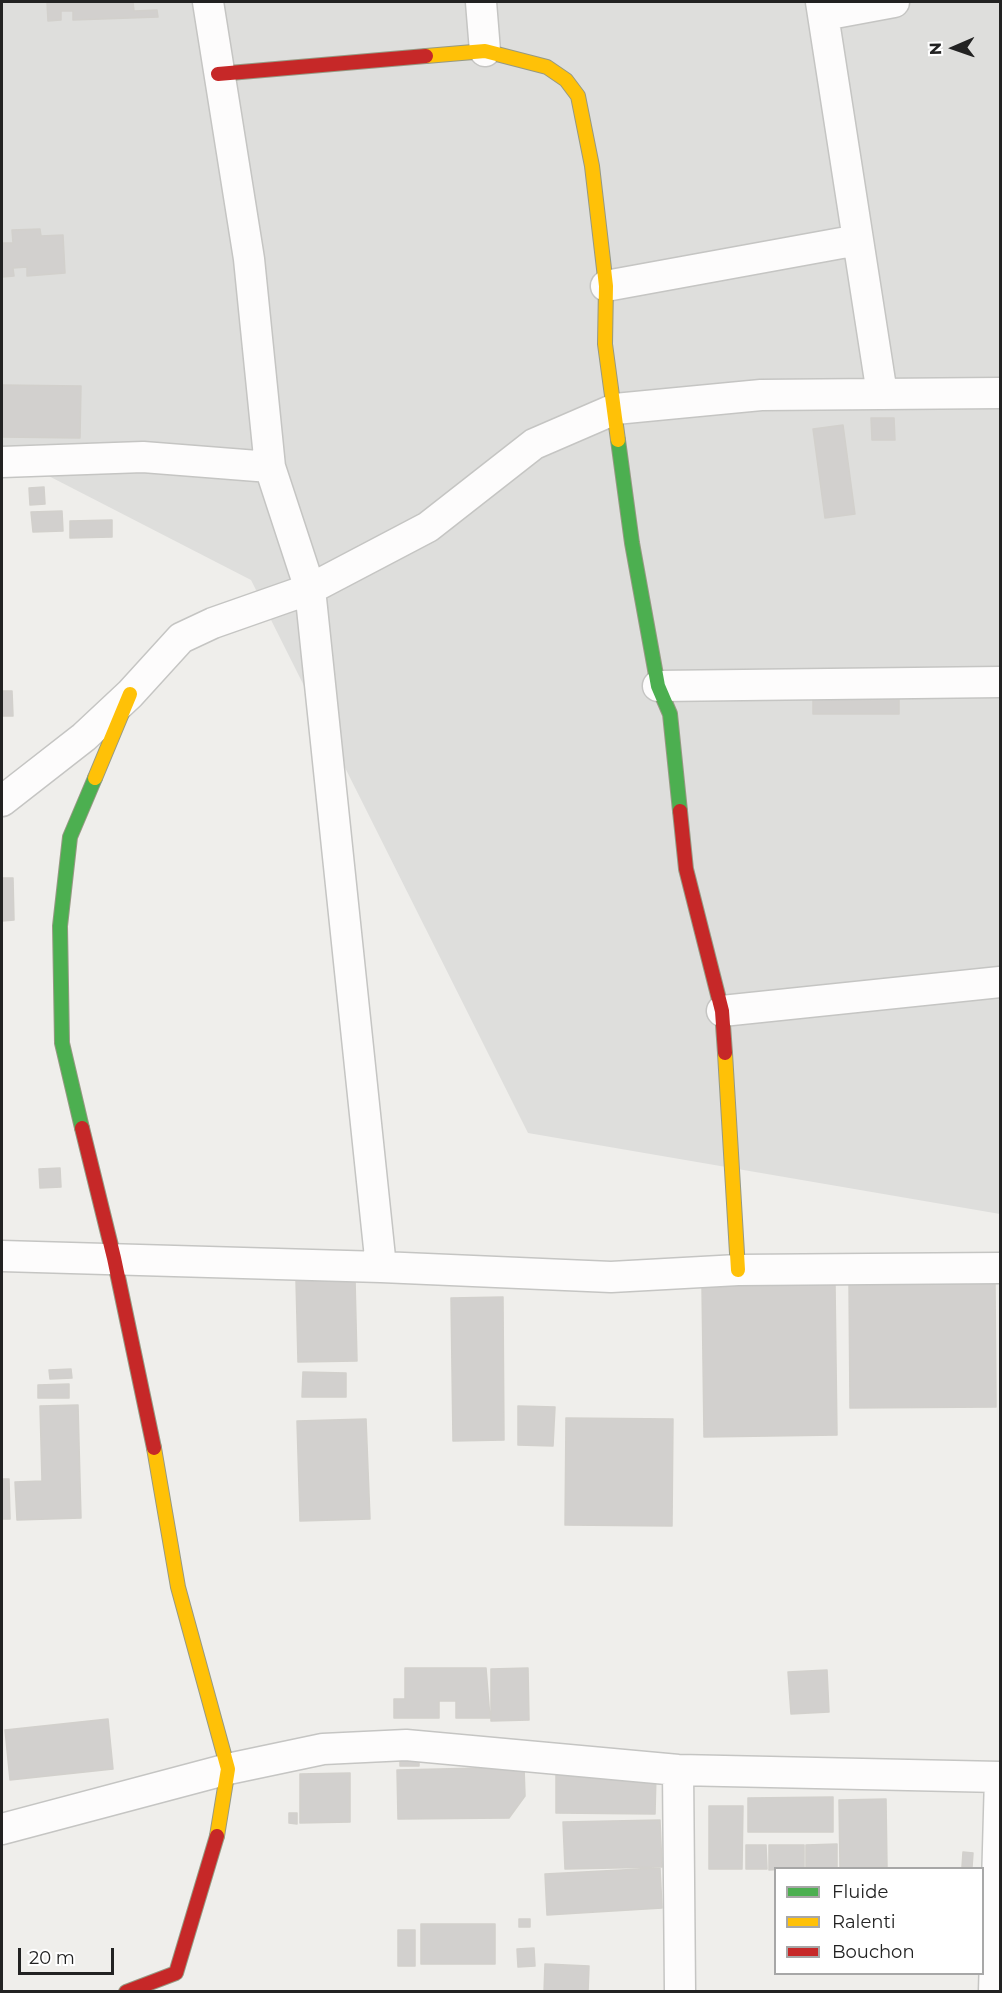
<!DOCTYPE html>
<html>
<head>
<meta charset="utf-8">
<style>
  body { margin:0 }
  #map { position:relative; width:1002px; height:1993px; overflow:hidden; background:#efeeeb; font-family:Montserrat,sans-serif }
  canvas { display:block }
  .frame { position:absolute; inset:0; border:3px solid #222; pointer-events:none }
  .legend { position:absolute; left:774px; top:1867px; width:210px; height:108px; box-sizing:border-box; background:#fff; border:2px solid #a7a7a7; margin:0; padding:8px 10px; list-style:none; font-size:18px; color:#222 }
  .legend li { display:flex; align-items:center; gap:12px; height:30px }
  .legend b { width:30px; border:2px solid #a7a7a7 }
  .north { position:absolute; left:924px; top:18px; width:60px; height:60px; -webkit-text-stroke:4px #fff; paint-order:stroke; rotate:268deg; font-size:16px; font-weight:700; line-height:24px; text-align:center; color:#222 }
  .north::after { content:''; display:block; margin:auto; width:21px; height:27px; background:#222; clip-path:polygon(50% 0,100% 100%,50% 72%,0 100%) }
  .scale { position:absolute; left:18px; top:1948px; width:96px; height:27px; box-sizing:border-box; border:3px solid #222; border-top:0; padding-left:8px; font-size:18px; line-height:21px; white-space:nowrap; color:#222; -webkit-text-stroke:4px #fff; paint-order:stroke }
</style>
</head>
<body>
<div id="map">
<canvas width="1002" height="1993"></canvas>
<div class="frame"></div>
<ul class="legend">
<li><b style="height:8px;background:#4caf50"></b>Fluide</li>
<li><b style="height:8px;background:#ffc107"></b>Ralenti</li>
<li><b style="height:8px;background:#c62828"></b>Bouchon</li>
</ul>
<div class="north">N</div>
<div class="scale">20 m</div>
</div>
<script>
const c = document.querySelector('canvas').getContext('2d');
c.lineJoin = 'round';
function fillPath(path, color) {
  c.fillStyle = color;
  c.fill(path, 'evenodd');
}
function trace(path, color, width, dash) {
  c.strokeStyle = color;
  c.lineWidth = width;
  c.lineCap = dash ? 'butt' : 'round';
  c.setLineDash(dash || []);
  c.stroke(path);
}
fillPath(new Path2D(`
  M2,2H1000V1214L528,1133L251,580L2,452Z`), '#dededc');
const building = new Path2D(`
  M47,2H133L134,11L157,10L158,17L73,20V11H61V20L48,21Z
  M40,229L41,236L63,235L65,273L27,276V267L13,268L14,276L2,277V243H13L12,230Z
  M2,385L81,386L80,438L2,437Z
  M871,418H894L895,440H872Z
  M843,425L855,514L825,518L813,429Z
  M44,487L45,504L30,505L29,488Z
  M62,511L63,531L33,532L31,512Z
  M112,520V537L70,538V521Z
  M2,691H12L13,716H2Z
  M813,693H899V714H813Z
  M2,878H13L14,920L2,921Z
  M60,1168L61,1187L40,1188L39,1169Z
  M355,1279L357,1361L298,1362L296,1280Z
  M995,1280L996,1407L850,1408L849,1282Z
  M835,1284L837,1435L704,1437L702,1286Z
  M503,1297L504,1440L453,1441L451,1298Z
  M71,1369L72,1378L50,1379L49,1370Z
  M303,1372L346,1373V1397H302Z
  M69,1384V1398H38V1385Z
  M78,1405L81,1518L17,1520L15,1482L42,1481L40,1406Z
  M518,1406L555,1407L553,1446L518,1445Z
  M566,1418L673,1419L672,1526L565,1525Z
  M366,1419L370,1519L300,1521L297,1421Z
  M2,1479H9L10,1519H2Z
  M405,1668H486L490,1718H456V1701H439V1718H394V1699H405Z
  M528,1668L529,1720L491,1721V1669Z
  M827,1670L829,1712L791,1714L788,1672Z
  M108,1719L113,1769L10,1780L5,1730Z
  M400,1751H419V1766H400Z
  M524,1767L525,1796L509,1818L398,1819L397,1770Z
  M350,1773V1822L300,1823V1774Z
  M556,1774H656L655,1814L556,1813Z
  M833,1797V1832H748V1798Z
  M886,1799L887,1867L840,1868L839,1800Z
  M709,1806H743L742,1869H709Z
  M289,1813H297V1824L289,1823Z
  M660,1820L662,1867L565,1869L563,1822Z
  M837,1844V1868H806V1845Z
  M746,1845H766L767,1869H746Z
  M769,1845H804V1868L769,1870Z
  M963,1852L973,1853L972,1867H962Z
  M660,1868L662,1908L547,1915L545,1874Z
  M519,1919H530V1927H519Z
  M421,1924H495V1964H421Z
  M398,1930H415V1966H398Z
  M534,1948L535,1966L518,1967L517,1949Z
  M545,1964L589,1966L588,1992H544Z`);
fillPath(building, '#d2d0ce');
trace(building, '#d2d0cc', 1.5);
const street = new Path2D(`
  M208,2L249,259L270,467L310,589L381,1267
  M481,2L485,51
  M821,2L882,394
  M824,15L894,2
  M606,286L858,240
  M2,462L143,457L270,467
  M658,686L1000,682
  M2,801L84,737L130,694L181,638L213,623L310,589L428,527L534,444L615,409L761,395L1000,393
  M722,1011L1000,982
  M2,1256L381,1267L611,1277L738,1270L1000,1268
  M678,1770L680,1992
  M2,1829L228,1769L323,1749L406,1745L678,1770L1000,1777
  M994,1992L1000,1777`);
const fast = new Path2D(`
  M618,440L632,543L658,686L670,714L680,811
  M82,1128L62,1043L60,926L70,837L95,778`);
const slow = new Path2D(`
  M426,56L485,51L547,67L566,80L578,96L592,166L606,286L605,344L618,440
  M95,778L130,694
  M725,1053L738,1270
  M154,1448L178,1587L228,1769L217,1836`);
const jam = new Path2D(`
  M218,74L426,56
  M680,811L686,869L722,1011L725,1053
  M82,1128L114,1258L154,1448
  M126,1992L176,1973L217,1836`);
trace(street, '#c5c5c3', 33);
trace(fast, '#969983', 16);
trace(slow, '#969983', 16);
trace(jam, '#969983', 16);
trace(street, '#fdfcfc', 30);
trace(fast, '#4caf50', 14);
trace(slow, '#ffc107', 14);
trace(jam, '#c62828', 14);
</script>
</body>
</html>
